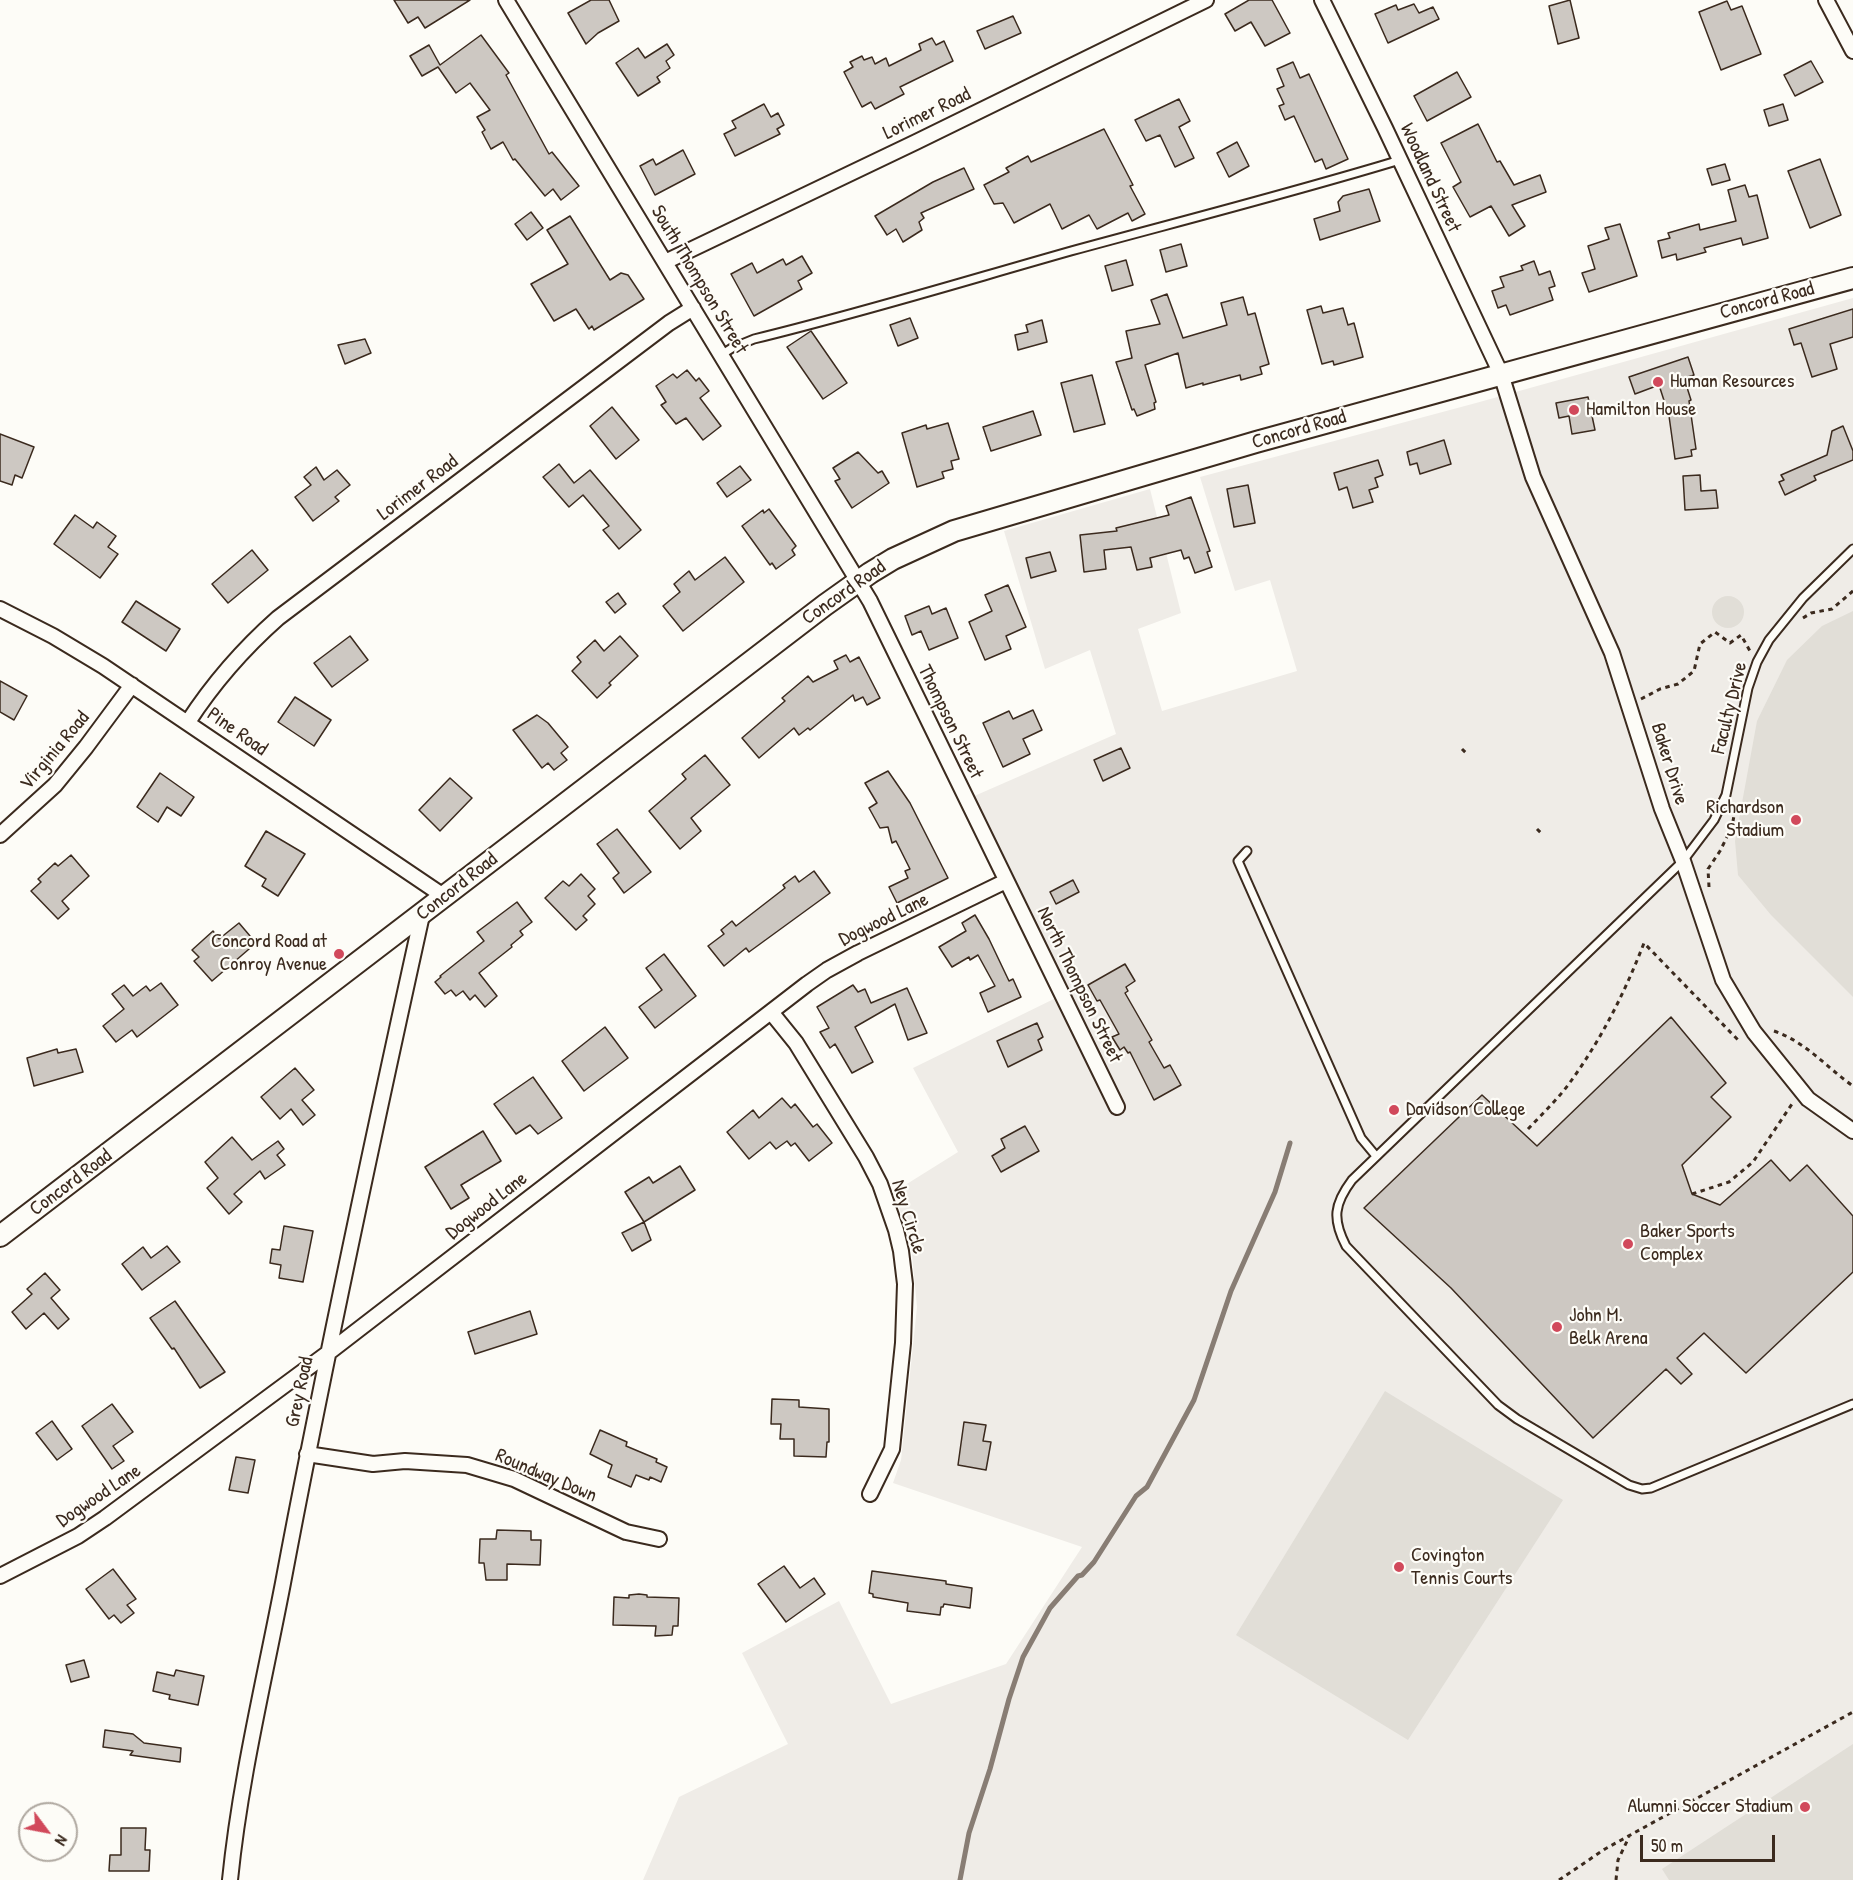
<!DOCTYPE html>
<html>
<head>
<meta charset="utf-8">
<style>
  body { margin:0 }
  #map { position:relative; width:1853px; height:1880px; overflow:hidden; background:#fdfcf7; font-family:"Patrick Hand",sans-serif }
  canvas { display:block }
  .north { position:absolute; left:18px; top:1802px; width:60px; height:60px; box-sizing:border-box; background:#fdfcf7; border:2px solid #afa8a0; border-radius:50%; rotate:122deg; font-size:16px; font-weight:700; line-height:24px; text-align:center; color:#3b2a1e }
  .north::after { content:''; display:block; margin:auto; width:21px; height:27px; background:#d1495b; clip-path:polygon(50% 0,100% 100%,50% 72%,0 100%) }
  .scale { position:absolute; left:1640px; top:1835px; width:135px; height:27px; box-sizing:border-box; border:3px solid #3b2a1e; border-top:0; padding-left:8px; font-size:18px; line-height:21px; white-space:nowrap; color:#3b2a1e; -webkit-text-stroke:4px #fdfcf7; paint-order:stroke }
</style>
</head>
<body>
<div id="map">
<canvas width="1853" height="1880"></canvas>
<div class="north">N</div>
<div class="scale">50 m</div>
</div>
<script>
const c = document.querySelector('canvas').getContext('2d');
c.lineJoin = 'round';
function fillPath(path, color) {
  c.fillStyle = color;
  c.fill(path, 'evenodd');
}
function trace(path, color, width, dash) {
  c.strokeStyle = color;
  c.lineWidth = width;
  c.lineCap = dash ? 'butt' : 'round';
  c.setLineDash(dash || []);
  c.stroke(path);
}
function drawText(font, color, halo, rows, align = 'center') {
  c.font = font + ' "Patrick Hand",sans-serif';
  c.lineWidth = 4.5;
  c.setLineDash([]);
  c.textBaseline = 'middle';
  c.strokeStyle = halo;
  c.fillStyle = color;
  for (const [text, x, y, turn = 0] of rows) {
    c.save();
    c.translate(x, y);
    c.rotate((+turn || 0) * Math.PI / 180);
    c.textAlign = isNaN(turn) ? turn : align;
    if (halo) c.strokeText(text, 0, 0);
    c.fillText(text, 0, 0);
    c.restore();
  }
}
fillPath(new Path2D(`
  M1853,298V1880H643L679,1797L788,1744L742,1653L839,1601L891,1704L1006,1664L1082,1547L893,1483L901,1460L917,1307L911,1244L894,1192L958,1152L913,1068L1064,994L972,797L1116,734L1090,650L1045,669L1004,531L1150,489L1181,613L1138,629L1162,711L1297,671L1270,580L1235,591L1200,477L1476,403Z`), '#efece7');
fillPath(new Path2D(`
  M1712 612a16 16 0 1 1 32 0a16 16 0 1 1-32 0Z
  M1853,611V997L1771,915L1738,875L1735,841L1757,721L1787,660L1822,626Z
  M1385,1391L1563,1500L1408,1740L1236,1635Z
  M1853,1744V1880H1669L1662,1869Z`), '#e1ded7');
trace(new Path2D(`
  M960,1880L969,1833L990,1769L1009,1699L1023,1657L1050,1608L1078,1576L1082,1575L1094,1562L1136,1496L1147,1487L1194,1400L1231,1291L1275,1192L1290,1143`), '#887d74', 5);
const building = new Path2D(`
  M394,0H470L425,28L418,17L408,23Z
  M591,0H609L619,21L598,33L586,44L568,13Z
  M1249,0H1272L1290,33L1265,46L1251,22L1235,31L1225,14Z
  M1570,0L1579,38L1558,44L1549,6Z
  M1727,1L1731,10L1742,6L1761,54L1721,70L1699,12Z
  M1414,4L1419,13L1433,7L1439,19L1388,43L1375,14L1396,5L1398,10Z
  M1013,16L1021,33L985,49L977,31Z
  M481,35L509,73L506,75L549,154L552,152L579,186L561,200L553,189L545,196L515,159L513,160L503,142L491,149L482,132L485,130L477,117L490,110L470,83L456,93L438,67L422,76L410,56L429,45L440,65Z
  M932,38L936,45L944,41L953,61L900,87L904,94L875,109L871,102L862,107L844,72L853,67L850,62L862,56L864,60L872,57L875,64L886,58L889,66L921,50L919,44Z
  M667,44L674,55L666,61L670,68L657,77L660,82L638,96L616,63L638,48L645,58Z
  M1811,61L1823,82L1795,96L1784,75Z
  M1293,62L1300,78L1309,74L1348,159L1326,169L1322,159L1315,162L1294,116L1285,120L1279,106L1284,104L1277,89L1284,86L1277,69Z
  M1457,72L1471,97L1427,121L1414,96Z
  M1179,99L1190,121L1179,127L1194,158L1175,167L1160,135L1146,141L1135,120Z
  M764,104L771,117L778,113L784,125L777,129L780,134L735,156L724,134L736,128L732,121Z
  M1783,104L1788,120L1769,126L1764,110Z
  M1478,124L1497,162L1500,161L1514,185L1540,175L1546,192L1512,205L1525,226L1509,236L1491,206L1470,217L1453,187L1461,182L1441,143Z
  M1104,129L1133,185L1130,186L1145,214L1132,221L1128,213L1097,229L1089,215L1062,229L1050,204L1014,223L1003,203L994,204L984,185L1009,172L1006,168L1028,156L1031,162Z
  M1237,142L1249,166L1229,177L1217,153Z
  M683,150L695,174L655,195L640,166L653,159L656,165Z
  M1820,159L1841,215L1810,228L1788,171Z
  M1725,164L1730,180L1712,185L1707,169Z
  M964,168L974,189L921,213L924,218L919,222L922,230L903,242L896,229L887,235L875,216L933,182Z
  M1745,185L1749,197L1757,195L1768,238L1743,245L1741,238L1704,248L1706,252L1677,260L1676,254L1662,258L1658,241L1670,238L1668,233L1699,224L1700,230L1736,221L1728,190Z
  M1369,189L1380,221L1320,240L1314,219L1340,211L1338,202L1343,196Z
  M531,212L543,228L527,240L515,224Z
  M570,216L610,280L621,273L628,275L644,299L594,330L592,326L589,329L576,309L554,321L531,284L568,264L547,230Z
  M1620,224L1637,276L1589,292L1582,273L1595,269L1588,246L1609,239L1605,228Z
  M1181,244L1187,266L1166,272L1160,250Z
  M802,256L812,273L798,281L802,289L754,316L731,274L752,263L757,273L783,259L786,265Z
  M1126,260L1133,285L1112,291L1105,266Z
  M1534,261L1539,275L1550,271L1555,286L1549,288L1553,300L1510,315L1506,305L1498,308L1492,291L1504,287L1500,277L1523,270L1521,266Z
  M1167,294L1183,338L1227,325L1221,303L1243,297L1248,315L1255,313L1269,364L1260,367L1262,374L1241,380L1240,375L1203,385V383L1186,388L1178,353L1145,365L1156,402L1154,403L1155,409L1137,416L1134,409L1132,410L1116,362L1132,358L1126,331L1160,324L1151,300Z
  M1321,306L1323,313L1343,308L1348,325L1354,323L1363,357L1334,365L1333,361L1322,364L1307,310Z
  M1853,309V337L1830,344L1837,369L1812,377L1801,343L1794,345L1789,329Z
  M910,318L918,338L898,346L890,325Z
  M1042,320L1047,342L1018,350L1015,335L1028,332L1026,325Z
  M811,331L847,383L823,399L787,347Z
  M365,339L371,353L345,364L338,345Z
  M1688,357L1694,375L1684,378L1691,400L1689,401L1696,449L1691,450L1692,456L1675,459L1669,416L1659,385L1635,394L1629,377Z
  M687,370L696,381L699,378L709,391L700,398L721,426L703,440L686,418L676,424L661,405L666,402L656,386L673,374L677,378Z
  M1092,375L1105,424L1074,432L1061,383Z
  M1588,397L1595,430L1572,434L1569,416L1559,418L1556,403Z
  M612,407L639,440L616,459L590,426Z
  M1033,411L1041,435L991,451L983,427Z
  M948,423L959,459L951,461L953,469L942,472L944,478L917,487L902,433L926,425L927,429Z
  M1843,426L1853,451V460L1814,476L1816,480L1785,495L1779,482L1784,480L1781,475L1827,455L1832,431Z
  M0,434L34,447L22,478L15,475L12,485L0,481Z
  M1444,440L1451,464L1420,474L1417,463L1410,465L1407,452Z
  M858,452L878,473L882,471L889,483L852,508L835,481L840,479L833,468Z
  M1378,460L1383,475L1375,478L1378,487L1369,490L1373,502L1353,508L1347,487L1339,490L1334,473Z
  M559,464L574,483L590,470L641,530L619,549L603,530L609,526L583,495L569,507L543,477Z
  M740,466L751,480L727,497L717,483Z
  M316,467L324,480L337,470L350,485L335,497L339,501L313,521L295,497L311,485L304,477Z
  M1700,475L1701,491L1716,490L1718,508L1685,510L1683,476Z
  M1248,485L1255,523L1234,527L1227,489Z
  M1191,497L1210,551L1207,552L1212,567L1195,573L1189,557L1184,559L1181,550L1150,558L1152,567L1137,570L1131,547L1104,550L1106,569L1084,572L1080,535L1117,531L1116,528L1169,515L1166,506Z
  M769,509L796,546L792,550L795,555L776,569L772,563L770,565L742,526L763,510L764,513Z
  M75,515L93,528L97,522L116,536L108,547L118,554L100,578L54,544Z
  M252,550L268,570L228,603L212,584Z
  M1050,552L1056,571L1031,578L1026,558Z
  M725,557L744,582L683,631L663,606L680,592L674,584L689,571L695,580Z
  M1008,585L1026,627L1006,636L1011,649L985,660L969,622L992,611L985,595Z
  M618,593L626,604L615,613L606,602Z
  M136,601L180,629L166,651L122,622Z
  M929,606L932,614L946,608L958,638L929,650L921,631L912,635L905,616Z
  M350,636L368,660L332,687L314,663Z
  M620,636L638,656L609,683L611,685L597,698L572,671L581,662L577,657L595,640L604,651Z
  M846,655L850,662L859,657L880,698L867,705L863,697L855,701L853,695L810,730L808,728L799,735L794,728L759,758L742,738L785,701L782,698L808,676L813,682L838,669L834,661Z
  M0,681L27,696L14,720L0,712Z
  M295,697L331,720L314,746L278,722Z
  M1033,710L1042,730L1023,739L1030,754L1003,767L983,723L1009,711L1013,719Z
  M537,715L548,723L568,747L561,753L567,760L554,770L548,763L542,768L513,730Z
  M1121,748L1130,768L1103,781L1094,760Z
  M705,755L730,785L691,818L701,831L680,849L649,811L686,779L682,774Z
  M888,771L910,803L948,878L897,903L889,887L908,878L905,871L910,869L896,841L892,843L888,827L880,828L869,808L877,803L865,783Z
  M160,773L194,797L181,816L167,807L158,822L137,807Z
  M450,778L472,798L440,831L419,810Z
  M617,829L651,872L624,893L613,878L619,873L597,844Z
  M266,831L305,854L278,896L262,886L266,879L245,866Z
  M71,855L89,876L62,901L69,909L58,919L31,891L41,882L38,879L55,863L58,866Z
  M814,871L830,893L749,952L746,948L724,966L708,946L724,934L721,930L732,921L736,926L785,888L783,885L795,876L799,882Z
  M581,874L595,889L588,896L595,904L583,916L587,920L576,930L545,898L563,881L569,886Z
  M1073,880L1079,892L1056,904L1050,892Z
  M517,902L532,922L520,931L523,935L511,945L512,947L479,973L497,996L485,1007L475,995L470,1000L463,991L456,996L451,990L445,994L435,982L441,977L440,976L484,941L477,932Z
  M975,915L989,939L1009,981L1013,979L1021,997L988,1012L980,993L995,986L978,955L970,960L969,957L952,967L939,947L966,931L962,923Z
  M239,923L256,943L212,981L194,961L199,957L192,950L213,931L219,939Z
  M664,954L696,996L655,1028L639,1007L662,990L646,968Z
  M1125,964L1135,981L1126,987L1128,991L1125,993L1152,1040L1149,1042L1164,1068L1170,1065L1181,1085L1154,1100L1130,1052L1128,1053L1124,1047L1120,1050L1112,1037L1119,1034L1100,1000L1097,1001L1088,985Z
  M161,983L178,1005L137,1037L132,1030L116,1042L103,1026L124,1009L112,994L124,985L133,996L146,986L150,991Z
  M853,985L858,992L865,989L871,1003L907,988L927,1033L908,1040L895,1004L855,1027L873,1062L852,1073L835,1044L830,1048L820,1032L829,1028L817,1007Z
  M1671,1017L1726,1083L1711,1097L1731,1117L1682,1165L1692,1194L1720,1205L1771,1160L1790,1181L1807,1165L1853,1216V1272L1746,1373L1704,1333L1677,1358L1692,1374L1681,1384L1666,1369L1593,1438L1451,1288L1364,1208L1482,1095L1537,1146Z
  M1037,1023L1043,1037L1038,1040L1042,1050L1008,1067L997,1041Z
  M605,1027L628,1058L584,1091L562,1061Z
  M57,1049L58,1053L76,1049L83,1072L34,1086L27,1058Z
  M295,1068L314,1090L302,1100L315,1115L303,1125L291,1109L280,1119L261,1097Z
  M533,1077L562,1118L538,1134L530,1125L516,1134L494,1104Z
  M782,1098L791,1108L795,1104L813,1127L817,1124L832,1143L809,1161L795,1143L791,1146L787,1141L776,1149L770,1142L749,1159L727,1132L753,1110L759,1118Z
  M1025,1126L1039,1151L1001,1172L992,1156L1005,1148L1001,1139Z
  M483,1131L501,1161L461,1185L469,1198L451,1209L425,1167Z
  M232,1137L252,1160L278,1141L284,1149L277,1155L285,1165L265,1179L260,1171L234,1194L242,1202L229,1214L207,1188L218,1178L205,1162Z
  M680,1166L695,1190L644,1222L625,1192L649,1177L653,1183Z
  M644,1222L651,1240L632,1251L622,1233Z
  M284,1226L313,1231L303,1282L279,1278L281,1265L270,1263L272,1249L280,1250Z
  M167,1246L180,1262L142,1290L122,1264L143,1247L151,1258Z
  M45,1273L60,1290L51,1298L69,1319L58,1329L44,1313L26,1329L12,1312L32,1294L27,1289Z
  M175,1301L225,1372L200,1388L174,1348L172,1349L150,1318Z
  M530,1311L537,1334L475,1354L468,1332Z
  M772,1399L799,1400V1407L829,1409V1442H827L826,1457L794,1456V1439H780L781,1424H771Z
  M112,1404L133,1432L113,1446L124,1461L112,1469L82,1426Z
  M52,1421L72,1449L57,1460L36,1433Z
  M964,1422L986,1425L983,1441L991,1442L986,1470L958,1465Z
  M600,1430L627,1442L626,1446L657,1459L656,1462L667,1467L661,1482L650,1477L649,1480L636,1475L631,1487L608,1477L612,1465L590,1454Z
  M236,1457L255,1460L248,1493L229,1490Z
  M497,1530L531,1531V1540H541L540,1565L507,1564V1580H486L484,1563H479L480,1539H496Z
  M784,1566L800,1588L814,1578L825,1594L786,1622L758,1584Z
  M113,1569L136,1599L127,1605L134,1613L121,1623L114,1615L109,1619L86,1589Z
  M872,1571L946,1581V1584L972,1588L970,1608L944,1604L943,1607H941L940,1615L907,1611L908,1603L873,1597V1594L869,1593Z
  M639,1594L647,1595V1597L679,1598L678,1626H673L672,1635L655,1636L656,1626L613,1625L614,1597L629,1598V1595Z
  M84,1660L89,1677L71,1682L66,1665Z
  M176,1670L204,1676L198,1705L169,1699L170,1695L153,1691L157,1672L174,1676Z
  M105,1730L133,1734L144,1743L181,1748L180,1762L130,1755L133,1751L103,1747Z
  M121,1828H146L145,1850H150L149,1871H109L110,1855H121Z`);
fillPath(building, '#cdc8c2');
trace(building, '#3b2a1e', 1.5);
const service = new Path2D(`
  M721,355L732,348L754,339C861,313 965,281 1071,251C1181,221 1291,193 1400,160
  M1853,549L1803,598L1769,640L1757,662L1748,688L1726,795L1714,820L1683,861L1352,1180C1334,1204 1332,1219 1346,1246L1498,1405L1517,1419L1629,1485L1642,1489L1651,1488L1853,1404
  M1247,851L1238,861L1361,1138L1376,1156`);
const minor = new Path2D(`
  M506,0L870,601L1117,1107
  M1322,0L1385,128L1501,374L1533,477L1612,653L1662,809L1683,861L1723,980L1754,1032L1808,1099L1853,1131
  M1826,0L1853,51
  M665,262L916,142L1206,0
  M0,609L53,636L103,666L445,897
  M188,722C214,682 243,649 278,618L669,323L693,308
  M0,835L55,785L86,747L132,685
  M771,1012L796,1043L866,1157L880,1184L896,1230L901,1251L905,1284L903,1343L892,1449L870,1494
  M307,1454L373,1464L405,1461L467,1465L514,1479L626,1532L659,1539
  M0,1576L78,1536L105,1518L328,1353L807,984L827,970L858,953L1006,881
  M230,1880C240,1780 264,1682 283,1583C325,1359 373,1137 422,915`);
const secondary = new Path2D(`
  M0,1236L825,605L870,573L893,559L954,531L1256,442L1853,278`);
trace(service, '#3b2a1e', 11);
trace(minor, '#3b2a1e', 18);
trace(secondary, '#3b2a1e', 24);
trace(new Path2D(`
  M1803,618L1811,613L1832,609L1853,591
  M1641,699L1660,689L1678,684L1694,671L1700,644L1715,632L1730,643L1741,635L1750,651
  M1462,749L1468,755
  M1537,829L1543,835
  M1709,887L1708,869L1720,851L1732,827L1736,804
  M1774,1031C1806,1042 1826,1067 1853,1086
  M1528,1129C1543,1113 1559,1098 1571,1081C1602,1038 1625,992 1644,943L1739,1041
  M1692,1194L1729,1182L1753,1162L1792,1104
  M1559,1880L1605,1849L1853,1712
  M1616,1880L1618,1860L1629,1837`), '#3b2a1e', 3, [4.5, 4.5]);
trace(service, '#fdfcf7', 7);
trace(minor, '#fdfcf7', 14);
trace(secondary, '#fdfcf7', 20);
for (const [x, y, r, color] of [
  [1658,382,6,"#d1495b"],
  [1574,410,6,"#d1495b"],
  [1796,820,6,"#d1495b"],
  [339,954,6,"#d1495b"],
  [1394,1110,6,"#d1495b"],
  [1628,1244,6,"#d1495b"],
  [1557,1327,6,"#d1495b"],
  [1399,1567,6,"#d1495b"],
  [1805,1807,6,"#d1495b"]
]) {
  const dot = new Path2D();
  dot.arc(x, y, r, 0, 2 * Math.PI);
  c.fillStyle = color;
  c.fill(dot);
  trace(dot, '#fdfcf7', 2);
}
drawText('20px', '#3b2a1e', '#fdfcf7', [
  ["Lorimer Road",927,114,-26],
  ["Woodland Street",1430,178,65],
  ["South Thompson Street",699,280,59],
  ["Concord Road",1767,301,-15],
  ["Concord Road",1299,430,-16],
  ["Lorimer Road",418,488,-37],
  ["Concord Road",844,593,-35],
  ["Faculty Drive",1730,708,-76],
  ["Thompson Street",950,722,64],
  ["Pine Road",237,732,35],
  ["Virginia Road",55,751,-50],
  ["Baker Drive",1669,764,73],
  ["Concord Road",457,887,-38],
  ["Dogwood Lane",884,920,-26],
  ["North Thompson Street",1079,985,64],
  ["Concord Road",71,1183,-37],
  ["Dogwood Lane",487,1206,-38],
  ["Ney Circle",908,1217,73],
  ["Grey Road",300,1392,-78],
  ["Roundway Down",546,1476,23],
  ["Dogwood Lane",99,1496,-34]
]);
drawText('20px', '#3b2a1e', '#fdfcf7', [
  ["Human Resources",1670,382],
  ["Hamilton House",1586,410],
  ["Richardson",1784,808,"right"],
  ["Stadium",1784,831,"right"],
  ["Concord Road at",327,942,"right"],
  ["Conroy Avenue",327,965,"right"],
  ["Davidson College",1406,1110],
  ["Baker Sports",1640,1232],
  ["Complex",1640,1255],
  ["John M.",1569,1316],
  ["Belk Arena",1569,1339],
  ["Covington",1411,1556],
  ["Tennis Courts",1411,1579],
  ["Alumni Soccer Stadium",1793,1807,"right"]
], 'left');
</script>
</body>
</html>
